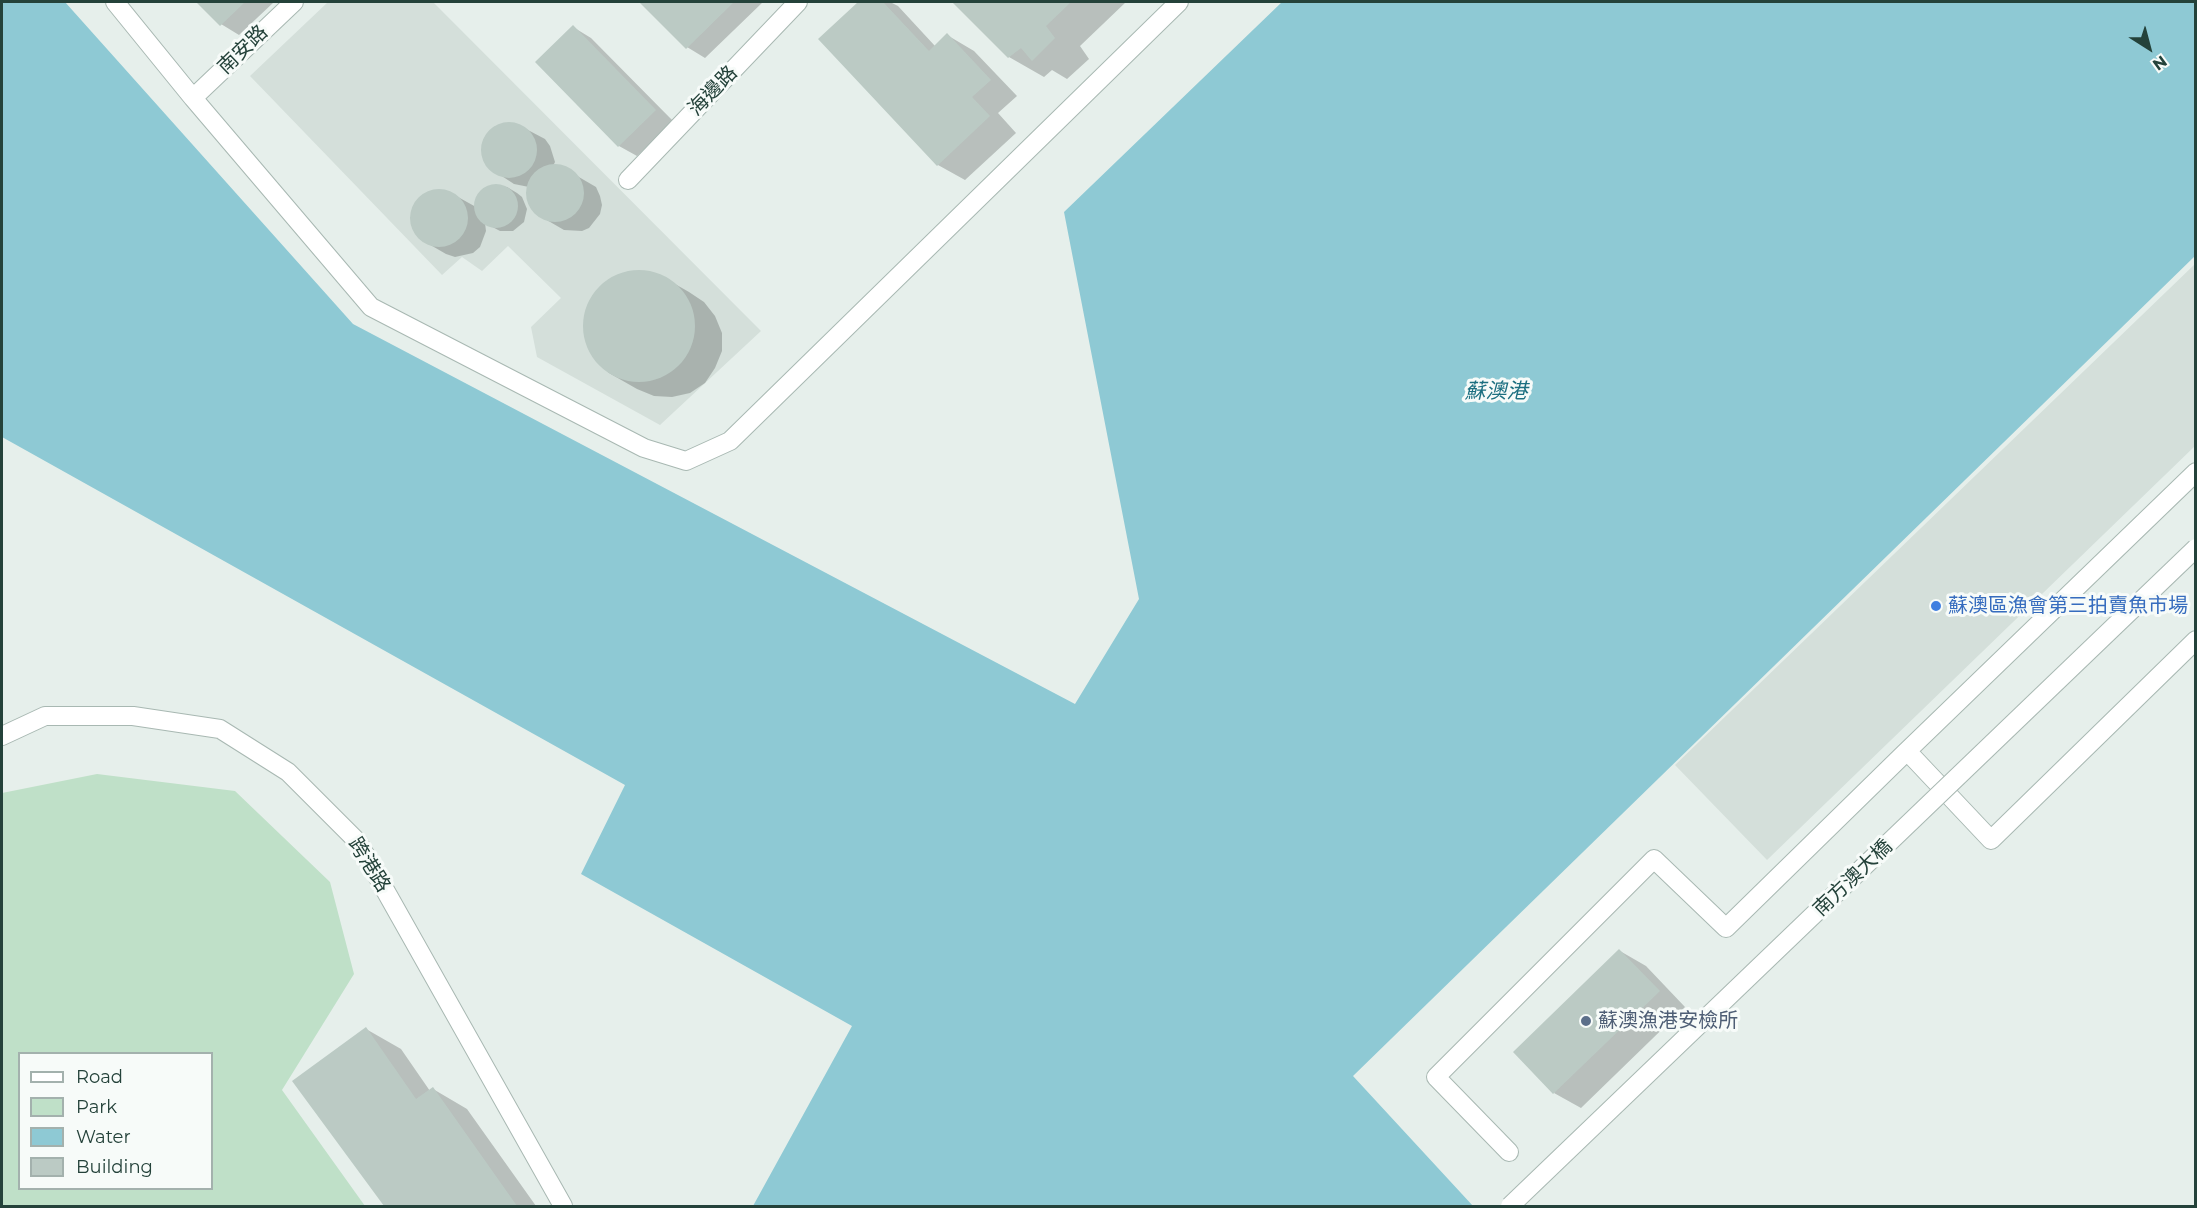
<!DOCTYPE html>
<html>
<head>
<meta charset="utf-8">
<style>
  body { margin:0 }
  #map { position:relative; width:2197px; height:1208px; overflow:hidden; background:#e6efeb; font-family:Montserrat,sans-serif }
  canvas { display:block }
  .frame { position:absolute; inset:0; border:3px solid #24423a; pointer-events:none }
  .legend { position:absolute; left:18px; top:1052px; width:195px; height:138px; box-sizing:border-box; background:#f7fbf9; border:2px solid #a3b1ad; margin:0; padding:8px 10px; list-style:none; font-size:18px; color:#24423a }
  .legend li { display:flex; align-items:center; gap:12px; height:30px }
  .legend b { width:30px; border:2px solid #a3b1ad }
  .north { position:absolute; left:2119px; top:18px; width:60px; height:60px; -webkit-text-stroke:4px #f7fbf9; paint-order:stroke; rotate:144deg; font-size:16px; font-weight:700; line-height:24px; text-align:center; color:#24423a }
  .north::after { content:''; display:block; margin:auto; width:21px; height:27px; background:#24423a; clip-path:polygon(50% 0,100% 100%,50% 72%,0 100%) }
</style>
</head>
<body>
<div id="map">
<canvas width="2197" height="1208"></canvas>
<div class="frame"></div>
<ul class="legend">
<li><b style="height:8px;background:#fff"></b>Road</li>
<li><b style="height:16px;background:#bfe0c8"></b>Park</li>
<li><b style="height:16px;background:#8ec9d4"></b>Water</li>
<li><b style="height:16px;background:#bbcac4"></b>Building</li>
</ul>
<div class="north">N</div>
</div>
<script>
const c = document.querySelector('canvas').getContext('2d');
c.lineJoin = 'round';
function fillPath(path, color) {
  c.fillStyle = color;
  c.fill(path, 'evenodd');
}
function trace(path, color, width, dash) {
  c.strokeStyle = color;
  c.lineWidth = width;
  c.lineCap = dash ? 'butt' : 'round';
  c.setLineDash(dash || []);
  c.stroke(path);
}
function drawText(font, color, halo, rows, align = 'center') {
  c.font = font + ' Montserrat,"Noto Sans TC",sans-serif';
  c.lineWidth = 6;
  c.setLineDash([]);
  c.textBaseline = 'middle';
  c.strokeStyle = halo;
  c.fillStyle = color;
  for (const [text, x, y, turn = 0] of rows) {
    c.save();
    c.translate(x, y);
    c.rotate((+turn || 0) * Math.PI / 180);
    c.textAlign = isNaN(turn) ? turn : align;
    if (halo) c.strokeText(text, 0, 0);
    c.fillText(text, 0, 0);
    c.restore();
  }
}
fillPath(new Path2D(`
  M328,2H433L761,331L660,425L537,357L531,327L561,298L508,246L482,271L462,257L442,275L250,76Z
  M2195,264V446L1767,860L1675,765Z`), '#d4dfda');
fillPath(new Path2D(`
  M97,774L235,791L330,882L354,974L282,1090L365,1206H2V793ZM20,1054H212V1188H20Z`), '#bfe0c8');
fillPath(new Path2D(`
  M2,2H65L353,324L1075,704L1139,599L1064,212L1282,2H2195V256L1353,1076L1473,1206H753L852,1026L581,874L625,785L2,437Z`), '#8ec9d4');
fillPath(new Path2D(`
  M199,2H274L239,35L221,24Z
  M641,2H763L705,58L687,47Z
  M860,2H890L898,6L935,46L947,35L974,51L1017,96L998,113L1016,133L965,180L938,165L820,39Z
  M954,2H1126L1080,46L1089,59L1067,79L1052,70L1044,77L1009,57Z
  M573,27L591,38L673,121L637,156L619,146L537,62Z
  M510,123L526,129L545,139L550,146L555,162L553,166H560L596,187L600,196L602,205L600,214L589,228L582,231L564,230L545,219L531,208L528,200L529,187L514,184L488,167L483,158L482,149L483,141L494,127Z
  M494,185L507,187L517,193L522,197L527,209L524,222L513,231H500L485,223L486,231L480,247L473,253L455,257L446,254L427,243L419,238L414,230L412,211L423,195L431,192H449L476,207L477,197L487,187Z
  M644,272L661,276L689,292L704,302L715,316L722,333V351L715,368L705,383L690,393L672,397L654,396L637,389L609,373L596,360L587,344L584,327L587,309L596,293L609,280L626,273Z
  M1620,951L1646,966L1685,1007L1581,1108L1554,1093Z
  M366,1029L401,1049L430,1091L433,1089L467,1109L536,1206H386L294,1082Z`), '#0003');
fillPath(new Path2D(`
  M196,2H245L220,26Z
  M639,2H734L686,49Z
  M858,2H883L929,51L947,33L991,80L972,97L990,116L937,166L818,39Z
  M952,2H1071L1046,26L1055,38L1032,61L1021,48L1008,58Z
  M573,25L656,110L618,147L535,62Z
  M481 150a28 28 0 1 1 56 0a28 28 0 1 1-56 0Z
  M526 193a29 29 0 1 1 58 0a29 29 0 1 1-58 0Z
  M474 206a22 22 0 1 1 44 0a22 22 0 1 1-44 0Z
  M410 218a29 29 0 1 1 58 0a29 29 0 1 1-58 0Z
  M583 326a56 56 0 1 1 112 0a56 56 0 1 1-112 0Z
  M1619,949L1660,991L1553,1094L1513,1052Z
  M366,1027L416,1099L433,1087L517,1206H384L292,1081Z`), '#bbcac4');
const lane = new Path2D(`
  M2196,472L1907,751L1991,840L2196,640
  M1509,1152L1436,1077L1654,859L1726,928L1907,751`);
const street = new Path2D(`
  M115,2L193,98L371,307L644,448L686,461L730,441L1179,2
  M193,98L294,2
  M628,180L798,2
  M2,736L45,716H133L220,729L288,772L358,842L563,1206`);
trace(lane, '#a8b8b2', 20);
trace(street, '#a8b8b2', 20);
trace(lane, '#fff', 18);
trace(street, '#fff', 18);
const streetBridge = new Path2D(`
  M1510,1206L2196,548`);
trace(streetBridge, '#a8b8b2', 20, []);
trace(streetBridge, '#fff', 18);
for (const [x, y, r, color] of [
  [1936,606,6,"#3f7fe0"],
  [1586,1021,6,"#5c6f8a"]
]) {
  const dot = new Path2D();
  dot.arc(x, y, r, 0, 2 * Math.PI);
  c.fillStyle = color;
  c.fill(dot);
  trace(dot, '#f7fbf9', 2);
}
drawText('20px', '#24423a', '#f7fbf9', [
  ["南安路",243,50,-44],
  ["海邊路",713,91,-46],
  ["跨港路",369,865,58],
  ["南方澳大橋",1853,878,-44]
]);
drawText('20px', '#366cbe', '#f7fbf9', [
  ["蘇澳區漁會第三拍賣魚市場",1948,606]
], 'left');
drawText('20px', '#4e5e75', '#f7fbf9', [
  ["蘇澳漁港安檢所",1598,1021]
], 'left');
drawText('italic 21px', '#1c6f80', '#f7fbf9', [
  ["蘇澳港",1496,392]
]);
</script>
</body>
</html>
